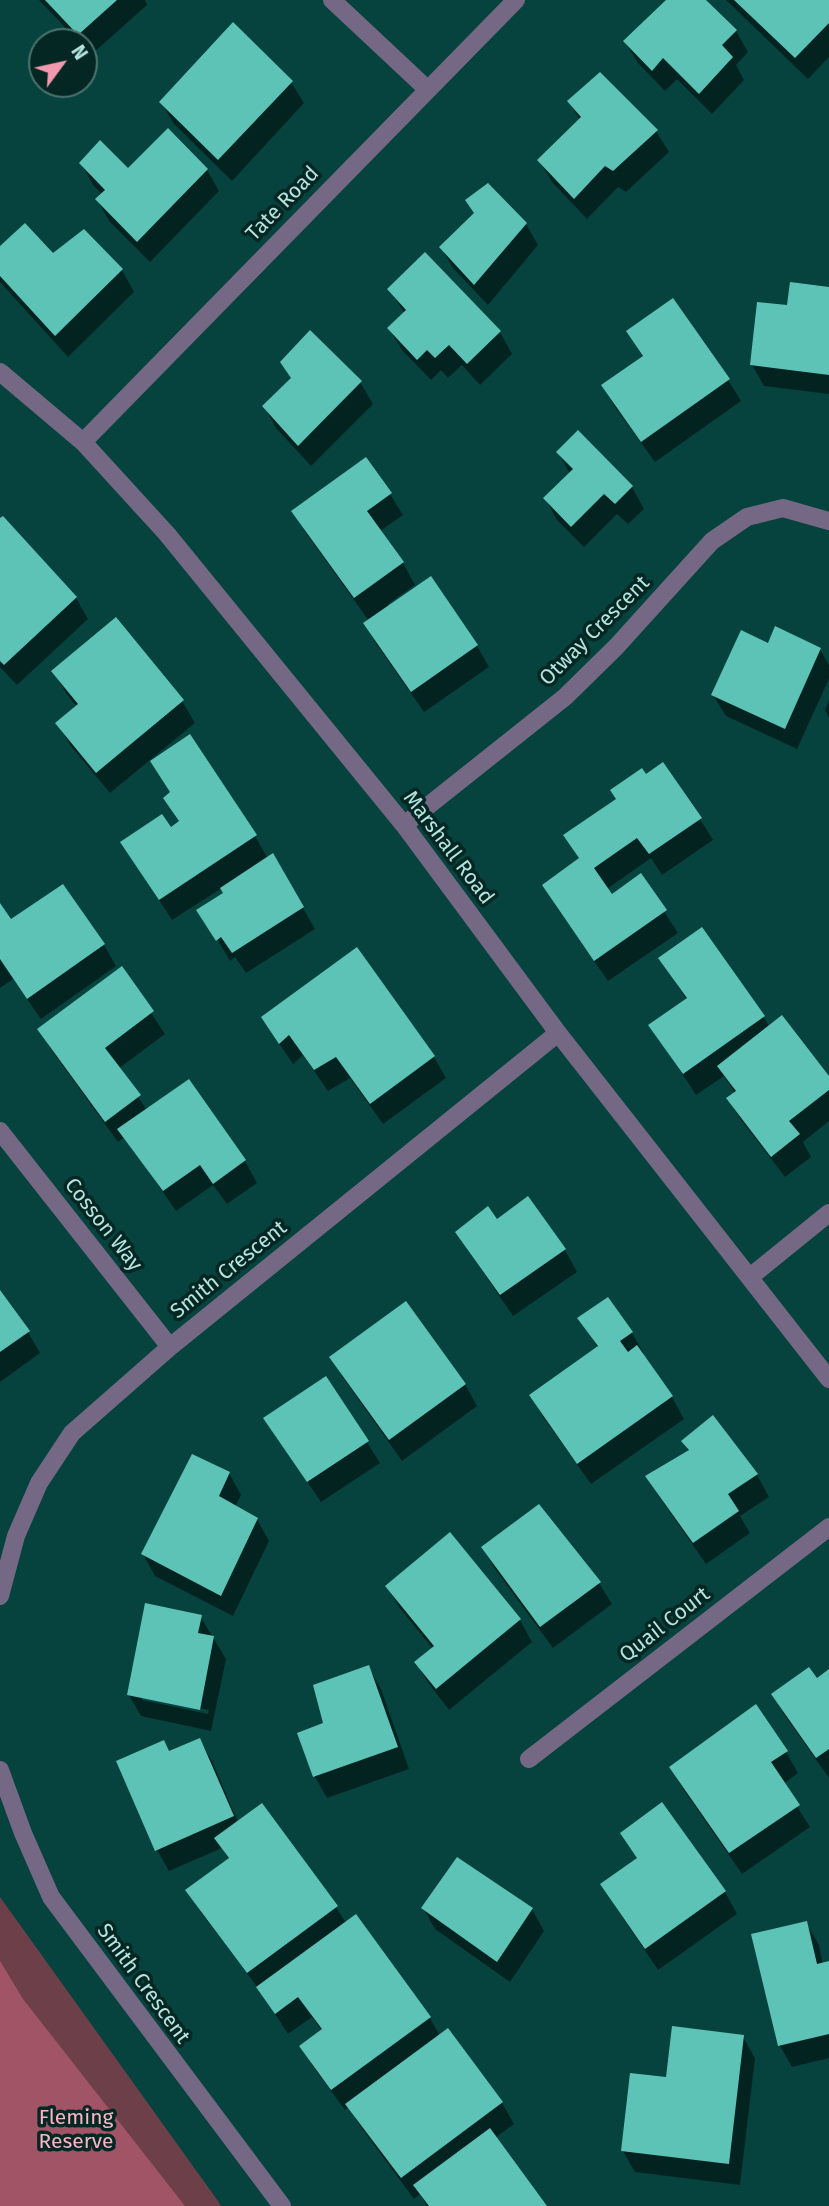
<!DOCTYPE html>
<html>
<head>
<meta charset="utf-8">
<style>
  body { margin:0 }
  #map { position:relative; width:829px; height:2206px; overflow:hidden; background:#06433e; font-family:"Fira Sans",sans-serif }
  canvas { display:block }
  .north { position:absolute; left:28px; top:28px; width:70px; height:70px; box-sizing:border-box; background:#052723; border:2px solid #4c736e; border-radius:50%; rotate:57deg; font-size:19px; font-weight:700; line-height:28px; text-align:center; color:#b6e4de }
  .north::after { content:''; display:block; margin:auto; width:24px; height:32px; background:#f29aad; clip-path:polygon(50% 0,100% 100%,50% 72%,0 100%) }
</style>
</head>
<body>
<div id="map">
<canvas width="829" height="2206"></canvas>
<div class="north">N</div>
</div>
<script>
const c = document.querySelector('canvas').getContext('2d');
c.lineJoin = 'round';
function fillPath(path, color) {
  c.fillStyle = color;
  c.fill(path, 'evenodd');
}
function trace(path, color, width, dash) {
  c.strokeStyle = color;
  c.lineWidth = width;
  c.lineCap = dash ? 'butt' : 'round';
  c.setLineDash(dash || []);
  c.stroke(path);
}
function drawText(font, color, halo, rows, align = 'center') {
  c.font = font + ' "Fira Sans",sans-serif';
  c.lineWidth = 7;
  c.setLineDash([]);
  c.textBaseline = 'middle';
  c.strokeStyle = halo;
  c.fillStyle = color;
  for (const [text, x, y, turn = 0] of rows) {
    c.save();
    c.translate(x, y);
    c.rotate((+turn || 0) * Math.PI / 180);
    c.textAlign = isNaN(turn) ? turn : align;
    if (halo) c.strokeText(text, 0, 0);
    c.fillText(text, 0, 0);
    c.restore();
  }
}
fillPath(new Path2D(`
  M0,1897L218,2201L221,2206H0Z`), '#6c3f49');
fillPath(new Path2D(`
  M0,1961L23,1999L185,2206H0Z`), '#a05466');
fillPath(new Path2D(`
  M39,0H145L147,5L91,55L84,48V42H79Z
  M668,0H703L736,31L748,52L736,65L744,80L712,114L677,79L665,91L638,63L625,42Z
  M726,0H829V57L808,79Z
  M291,82L304,103L232,181L174,124L161,102Z
  M569,102L656,131L669,152L626,192L618,187L587,219L552,182L539,160L580,120Z
  M81,163L128,171L207,170L219,191L150,262L109,221L97,199L102,194L93,185Z
  M526,224L538,245L488,305L453,268L441,247Z
  M0,248L122,270L134,292L68,357L0,282Z
  M389,289L500,332L512,354L480,385L462,365L448,378L441,370L431,380L402,350L389,329L405,314Z
  M829,289V394L764,386L752,365L789,307Z
  M628,332L728,380L741,401L655,462L615,407L603,386L643,357Z
  M292,380L360,382L373,404L311,466L276,428L264,406Z
  M558,452L632,487L644,509L628,524L617,514L584,547L557,520L545,498L570,474Z
  M390,494L403,515L380,531L403,563L415,585L388,604L390,607L477,646L489,667L424,712L377,645L365,624L369,621L306,533L294,511Z
  M0,521L76,598L88,619L17,685L0,667Z
  M116,620L182,701L195,723L110,793L70,745L58,724L77,707L66,693L54,672Z
  M768,645L820,649L829,665V679L797,749L726,716L713,695Z
  M829,700V718L825,710Z
  M165,798L255,836L268,859L273,856L315,929L246,973L235,957L230,961L212,930L225,894L222,888L172,920L135,863L170,829L180,823Z
  M618,800L700,819L713,840L662,875L651,858L607,889L612,896L641,876L678,933L608,981L556,906L544,885L580,860L566,835Z
  M63,886L104,945L116,966L41,1019L13,979L0,988V906L11,922Z
  M702,929L770,1027L829,1079V1121L803,1142L811,1157L785,1177L741,1120L728,1099L735,1093L724,1076L696,1095L651,1026L687,1000L660,958Z
  M357,950L434,1057L446,1078L383,1124L350,1078L328,1091L303,1055L293,1064L276,1039Z
  M122,969L165,1034L118,1069L147,1110L189,1081L245,1161L257,1183L227,1204L213,1185L176,1211L125,1137L118,1142L52,1051L40,1030Z
  M527,1198L565,1250L577,1272L513,1316L470,1253L457,1232L497,1222Z
  M0,1293L28,1332L40,1353L0,1382Z
  M607,1299L632,1333L644,1354L642,1356L672,1397L684,1419L591,1484L543,1417L531,1396L598,1348L580,1318Z
  M331,1358L465,1384L477,1406L402,1461L344,1379Z
  M326,1378L380,1463L321,1502L278,1439Z
  M713,1417L757,1475L769,1497L740,1516L750,1533L706,1564L660,1498L647,1477L689,1451L683,1441Z
  M229,1473L241,1495L235,1507L257,1519L269,1541L233,1616L155,1576L143,1554Z
  M450,1534L520,1620L532,1642L449,1710L429,1684L416,1663L433,1649L399,1607L387,1586Z
  M483,1548L599,1583L612,1604L553,1648L495,1569Z
  M200,1616L226,1659L211,1731L141,1716L129,1695ZM142,1697L209,1710L208,1714L142,1700Z
  M369,1668L381,1689L409,1769L327,1798L315,1777L299,1734L325,1724Z
  M829,1671V1778L785,1716L773,1694L817,1681Z
  M200,1740L212,1761L238,1822L336,1907L346,1923L355,1916L430,2018L440,2036L502,2103L514,2124L495,2138L545,2206H427L420,2194L414,2199L360,2126L349,2107L345,2110L314,2068L301,2046L322,2031L312,2017L288,2034L261,1992L200,1911L188,1890L229,1860L222,1848L169,1871L157,1850L170,1753Z
  M786,1752L798,1773L783,1784L810,1827L742,1874L683,1789L671,1767Z
  M662,1804L725,1892L737,1914L658,1970L615,1906L638,1859L622,1833Z
  M423,1908L532,1909L544,1931L510,1982L435,1929Z
  M806,1923L819,1945L823,1965L829,1963V2058L792,2067L780,2046Z
  M743,2037L755,2058L740,2185L635,2172L623,2151L667,2079Z`), '#0007');
fillPath(new Path2D(`
  M45,0H117L78,35Z
  M666,0H706L737,30L722,45L733,57L699,94L663,58L652,71L623,41Z
  M734,0H829V23L795,58Z
  M233,22L293,81L218,160L159,102Z
  M600,72L658,130L613,171L605,166L574,199L537,160L581,117L567,101Z
  M168,128L208,169L137,242L95,199L105,190L79,163L100,140L128,168Z
  M488,183L527,223L474,285L439,247L474,213L465,200Z
  M25,223L53,253L84,229L123,269L55,336L0,276V246Z
  M425,252L501,331L467,364L449,345L435,358L427,350L417,360L387,328L406,310L387,289Z
  M790,282L829,287V375L750,365L757,302L787,305Z
  M673,298L730,379L641,442L601,385L643,356L626,331Z
  M310,330L362,381L298,446L262,406L291,378L280,362Z
  M578,430L633,486L615,504L604,494L571,527L543,498L573,469L556,452Z
  M366,457L392,493L367,511L404,562L354,598L291,511Z
  M3,516L77,597L4,665L0,661V518Z
  M431,576L478,645L411,692L363,623Z
  M116,617L184,700L96,773L55,723L78,704L51,671Z
  M775,626L821,648L785,729L711,695L741,630L768,643Z
  M190,734L257,835L159,900L120,842L162,814L171,827L179,821L163,798L170,792L150,761Z
  M663,762L702,818L649,854L637,838L594,868L612,894L641,873L667,910L594,961L542,885L579,858L563,835L616,799L610,790L642,768L646,774Z
  M273,853L304,907L232,953L221,937L216,941L196,910L223,893L220,888Z
  M63,884L105,944L27,999L0,959V903L11,919Z
  M702,927L765,1016L683,1074L648,1025L687,998L658,958Z
  M357,947L435,1056L370,1104L336,1057L314,1070L289,1035L279,1044L261,1017Z
  M122,966L154,1011L105,1048L141,1095L105,1122L37,1029Z
  M782,1015L829,1076V1090L789,1121L800,1134L771,1157L726,1098L736,1091L717,1066Z
  M189,1079L246,1160L213,1184L200,1165L163,1191L117,1129Z
  M528,1196L566,1249L500,1295L455,1232L488,1206L497,1219Z
  M0,1290L30,1331L0,1352Z
  M608,1297L633,1332L620,1341L628,1352L637,1345L673,1396L577,1464L529,1395L598,1346L577,1318Z
  M406,1301L466,1384L389,1440L329,1357Z
  M326,1376L369,1441L307,1482L263,1418Z
  M713,1415L758,1474L728,1494L739,1511L693,1543L645,1476L689,1450L681,1441Z
  M192,1454L230,1472L219,1496L258,1518L221,1596L141,1554Z
  M539,1504L601,1582L540,1627L481,1547Z
  M450,1532L521,1619L436,1689L414,1662L434,1646L385,1586Z
  M145,1603L202,1615L198,1633L214,1636L200,1710L127,1695Z
  M369,1665L398,1747L313,1777L297,1733L323,1723L313,1685Z
  M809,1667L817,1678L829,1669V1749L816,1758L771,1694Z
  M756,1704L788,1751L771,1762L800,1805L729,1853L669,1767Z
  M200,1738L234,1816L155,1851L116,1761L164,1740L169,1751Z
  M662,1802L726,1891L645,1949L600,1884L637,1858L620,1833Z
  M262,1803L338,1906L247,1973L185,1890L229,1858L214,1838Z
  M457,1857L533,1908L497,1962L421,1908Z
  M356,1914L431,2017L331,2090L299,2046L322,2029L298,1997L275,2014L256,1987Z
  M807,1921L817,1964L829,1961V2034L778,2046L751,1934Z
  M672,2026L744,2035L729,2164L621,2151L630,2073L666,2077Z
  M448,2028L503,2102L401,2178L345,2104Z
  M490,2128L547,2206H429L413,2185Z`), '#5dc3b7');
trace(new Path2D(`
  M332,0L427,89
  M0,372L83,442L167,534L404,825L558,1033L829,1379
  M83,442L516,0
  M404,825L565,697L616,647L712,541L747,517L783,508L829,521
  M0,1131L170,1347
  M750,1277L829,1213
  M0,1596L16,1536L39,1483L72,1433L170,1347L558,1033
  M529,1759L829,1527
  M0,1770L23,1833L51,1897L282,2206`), '#756885', 18);
drawText('21px', '#b6e4de', '#052723', [
  ["Tate Road",283,204,-46],
  ["Otway Crescent",595,631,-45],
  ["Marshall Road",448,848,53],
  ["Cosson Way",103,1225,52],
  ["Smith Crescent",229,1270,-39],
  ["Quail Court",665,1625,-38],
  ["Smith Crescent",143,1984,54]
]);
drawText('21px', '#f8b5c3', '#052723', [
  ["Fleming",76,2118],
  ["Reserve",76,2142]
]);
</script>
</body>
</html>
